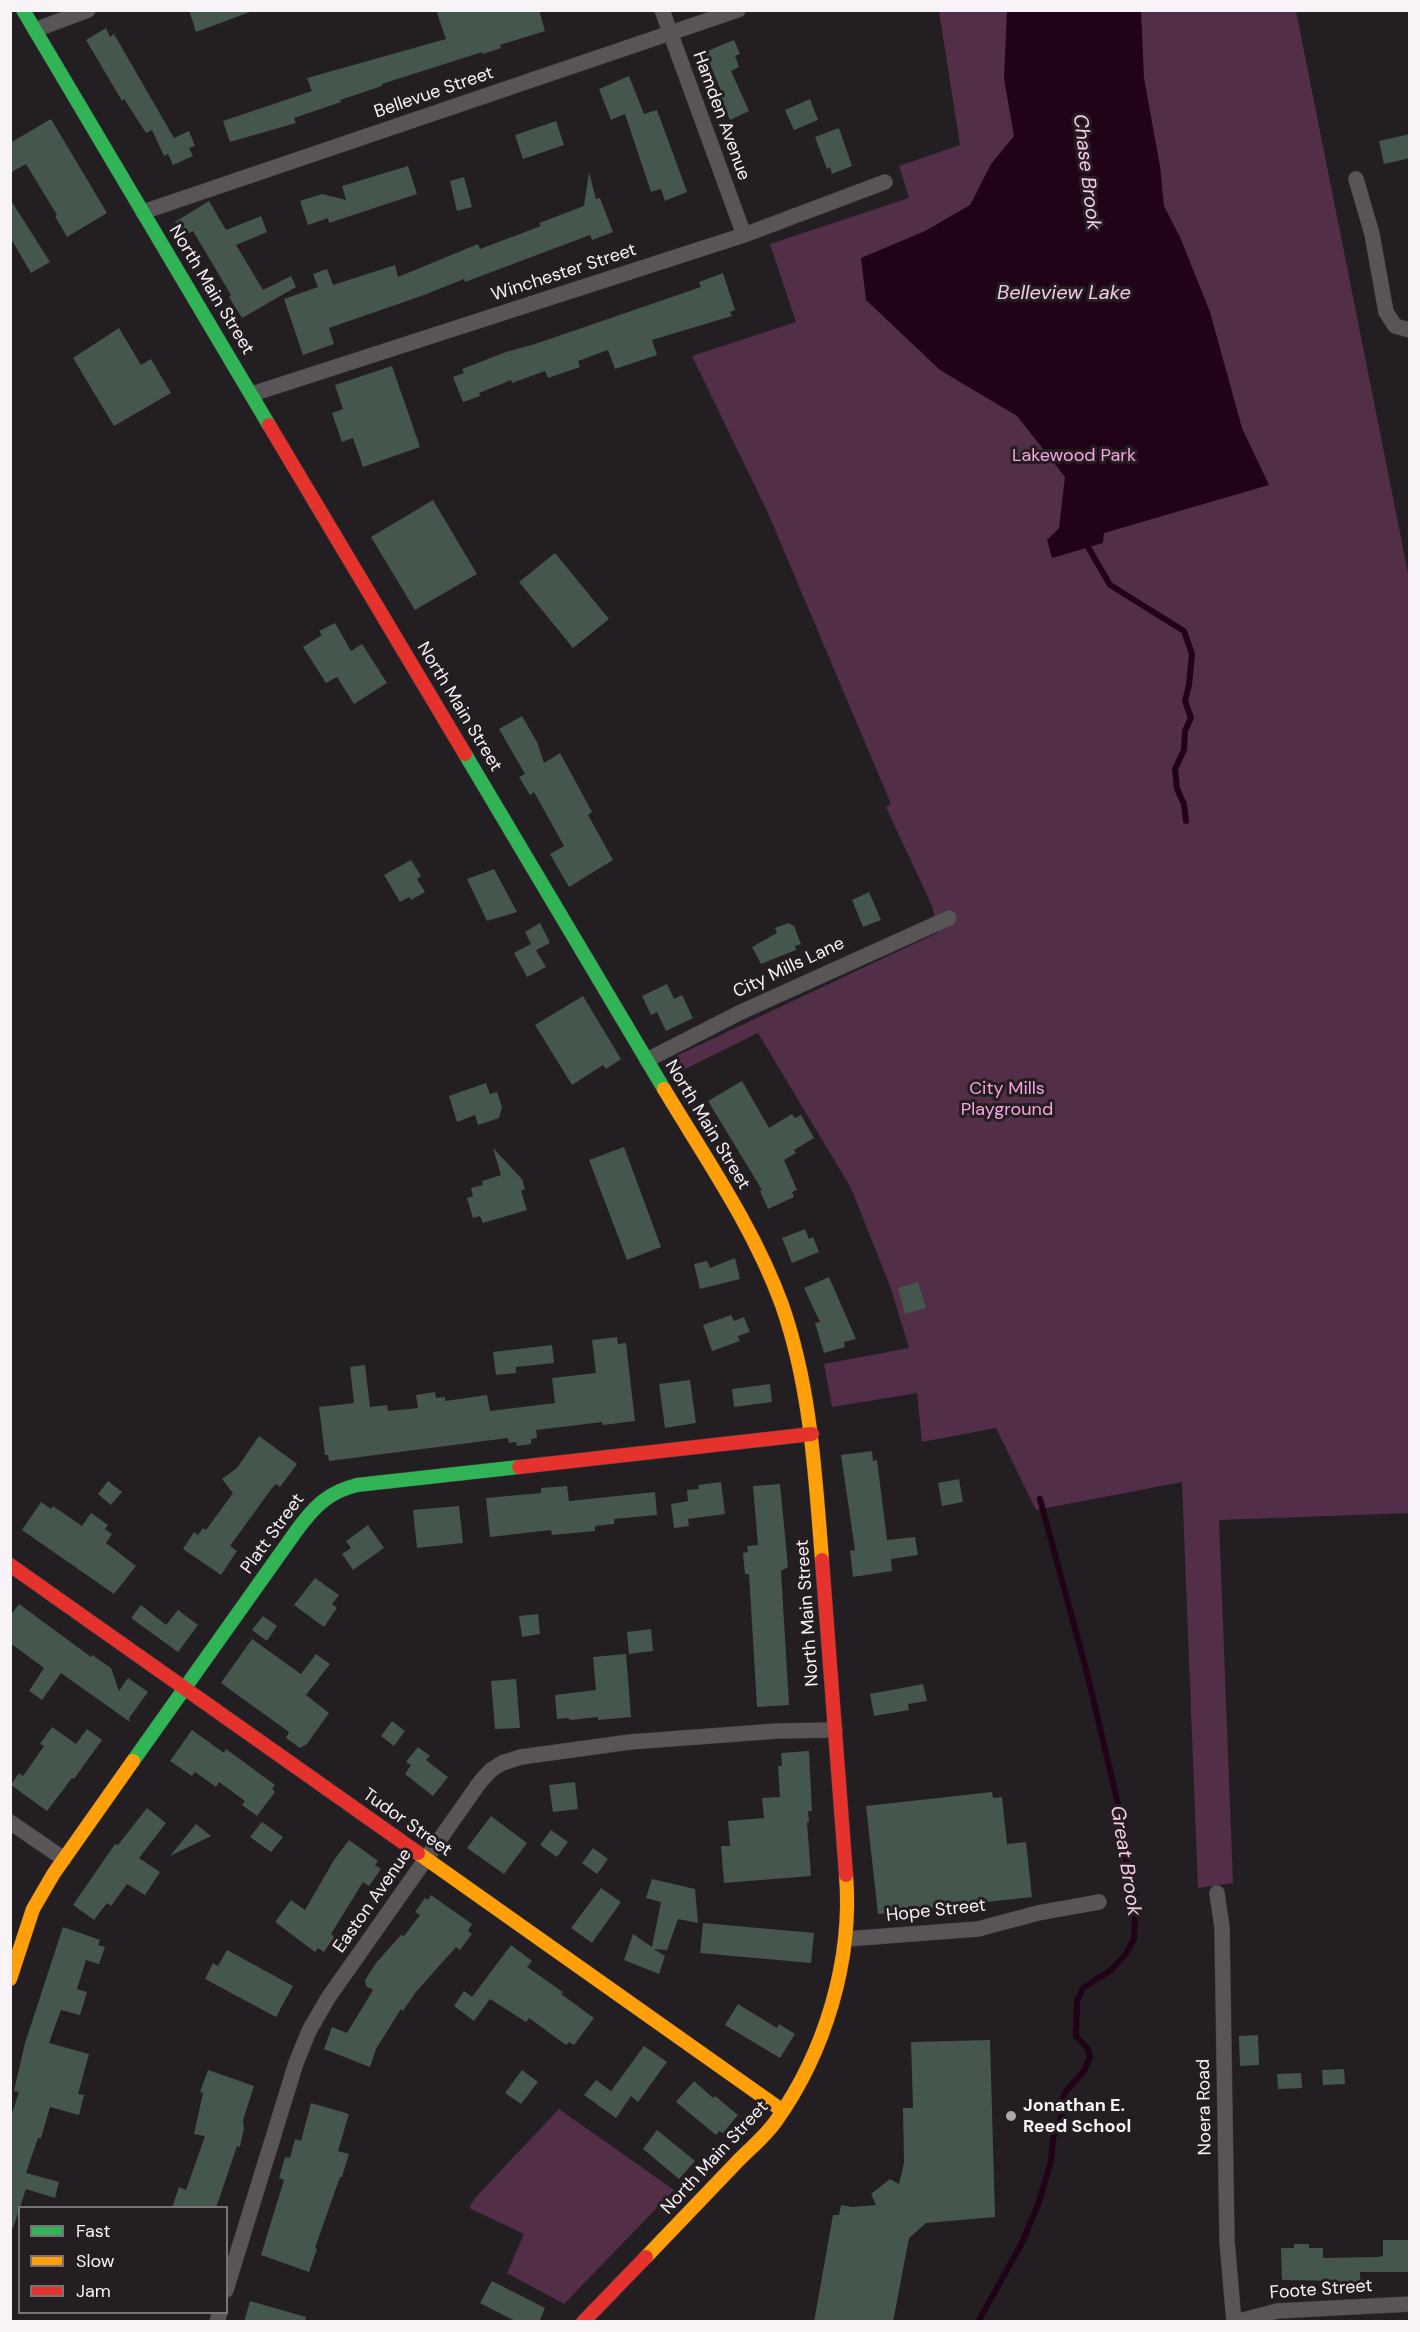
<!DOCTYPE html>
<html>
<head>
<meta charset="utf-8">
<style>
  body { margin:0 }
  #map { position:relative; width:1420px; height:2332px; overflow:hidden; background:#231e21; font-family:"DM Sans",sans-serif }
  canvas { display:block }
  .frame { position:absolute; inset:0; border:12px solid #f7f3f6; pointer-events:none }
  .legend { position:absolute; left:18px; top:2206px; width:210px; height:108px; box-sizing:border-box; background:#241d22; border:2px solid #787377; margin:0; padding:8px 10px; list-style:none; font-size:18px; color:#f7f3f6 }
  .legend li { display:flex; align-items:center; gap:12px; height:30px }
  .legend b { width:30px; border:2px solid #787377 }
</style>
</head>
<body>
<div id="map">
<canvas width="1420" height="2332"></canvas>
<div class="frame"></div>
<ul class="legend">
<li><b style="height:8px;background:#30b455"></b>Fast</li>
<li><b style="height:8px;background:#ff9f0a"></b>Slow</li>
<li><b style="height:8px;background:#e5322d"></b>Jam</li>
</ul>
</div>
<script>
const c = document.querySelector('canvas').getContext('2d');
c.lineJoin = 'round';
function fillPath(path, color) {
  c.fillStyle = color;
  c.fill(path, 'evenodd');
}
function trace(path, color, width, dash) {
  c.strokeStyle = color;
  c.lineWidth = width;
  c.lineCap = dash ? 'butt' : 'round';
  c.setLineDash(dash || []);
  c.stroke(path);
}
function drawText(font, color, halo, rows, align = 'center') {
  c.font = font + ' "DM Sans",sans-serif';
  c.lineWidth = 6;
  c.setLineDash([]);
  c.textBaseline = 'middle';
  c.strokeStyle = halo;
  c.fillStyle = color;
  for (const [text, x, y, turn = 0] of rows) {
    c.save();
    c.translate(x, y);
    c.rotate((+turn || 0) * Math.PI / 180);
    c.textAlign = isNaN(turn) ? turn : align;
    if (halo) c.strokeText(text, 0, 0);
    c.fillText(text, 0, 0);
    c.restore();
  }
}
fillPath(new Path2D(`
  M939,11H1296L1409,578L1410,1513L1219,1520L1233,1883L1198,1888L1182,1482L1036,1510L996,1428L922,1442L917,1393L832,1407L824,1364L909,1348L890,1286L851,1188L758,1033L681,1071L674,1057L939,932L932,906L886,807L891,804L768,513L692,356L796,322L770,244L909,198L899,166L960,145Z
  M559,2109L674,2190L564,2304L507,2273L524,2234L469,2208L475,2198Z`), '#532e49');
fillPath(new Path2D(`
  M1007,11H1141L1144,78L1160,166L1164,206L1180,237L1210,312L1242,428L1269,485L1104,533L1103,543L1052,558L1047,540L1059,528L1065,477L1017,416L940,370L866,300L861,258L925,231L970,205L991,164L1014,136L1004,79Z`), '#200319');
trace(new Path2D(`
  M1088,539V547L1110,585L1184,631L1192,654L1189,685L1185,701L1191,718L1185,731L1184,750L1175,769L1177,789L1184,804L1186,821
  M978,2322L1022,2243L1039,2202L1051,2161L1053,2139L1062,2115L1061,2103L1066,2091L1084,2071L1090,2057L1088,2049L1076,2036L1077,2001L1083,1988L1111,1970L1126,1954L1134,1939L1136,1902L1127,1868L1123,1825L1087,1673L1040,1499`), '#200319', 6);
fillPath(new Path2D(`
  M189,10H249L250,12L196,32Z
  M436,10H539L545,31L500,45L501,48L483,54L482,52L382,84V86L340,100L341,102L294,118L296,123L230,142L223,121L312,91L307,78L446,39Z
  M106,28L110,37L114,34L174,138L189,131L195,146L189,148L193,156L173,165L168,154L164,156L152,130L146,133L124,99L122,101L86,40Z
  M734,40L740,54L735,56L739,67L731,71L749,111L730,120L719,95L722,93L705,52Z
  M629,76L644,114L657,110L687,192L665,201L661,189L651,192L625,114L611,120L599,89Z
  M810,99L818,120L794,130L785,110Z
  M51,119L107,213L67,237L55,216L57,215L26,164L10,173V143Z
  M556,121L564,145L523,159L515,135Z
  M839,128L852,166L832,174L830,167L827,169L815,137Z
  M1410,134V158L1384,164L1379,141Z
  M408,166L417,194L329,223L328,218L308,225L300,201L322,194L346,200L342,186Z
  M589,172L596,199L600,198L613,232L592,240L590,235L465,282L464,279L424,295L329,328L334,344L303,355L284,299L318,287L313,274L327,269L333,285L395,265L398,277L478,244L480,249L541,226L539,223L584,206Z
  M464,177L472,207L457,211L450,181Z
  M10,199L50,262L31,273L10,237Z
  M209,201L226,230L261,216L267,232L236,245L263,290L291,276L296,287L242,318L229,297L231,295L193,231L183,237L175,222Z
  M723,273L735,310L730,312L732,316L652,340L657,355L615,369L608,350L578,361L580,367L548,378L545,371L512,383L511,380L479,393L480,396L463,402L453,377L464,373L462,369L506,352L535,344L701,287L699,282Z
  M119,328L141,365L151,359L171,393L114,426L73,358Z
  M392,366L420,447L363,467L353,438L342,442L332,413L343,409L335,385Z
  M433,500L477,574L415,610L371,537Z
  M555,553L609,619L573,648L519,582Z
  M335,623L351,651L362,644L387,683L354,704L337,677L326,683L303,647L322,635L319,631Z
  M522,716L537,742L544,763L560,753L592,812L588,815L613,860L569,887L550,854L564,846L534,792L530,795L519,777L525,774L499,729Z
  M411,860L421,876L417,879L425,892L411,900L409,897L400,902L384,875Z
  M494,869L517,912L487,921L467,879Z
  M869,892L881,920L863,927L852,900Z
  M540,923L550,943L536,950L546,967L527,977L514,953L531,944L525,932Z
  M788,923L794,926L801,944L795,946L796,950L761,964L752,947L777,933L775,928Z
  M667,984L674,999L682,995L693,1018L666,1031L657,1012L651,1015L642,996Z
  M583,996L621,1059L606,1069L603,1065L572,1085L535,1025Z
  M742,1081L769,1128L792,1114L795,1118L801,1115L814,1138L794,1150L796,1153L784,1160L797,1190L792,1192L794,1197L768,1209L760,1191L762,1190L708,1101Z
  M486,1083L490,1094L497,1092L502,1107L499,1118L478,1125L475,1115L457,1122L449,1096Z
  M624,1147L661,1247L627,1260L589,1160Z
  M493,1148L522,1179L525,1189L521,1191L527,1210L483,1223L480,1216L473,1218L467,1198L473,1196L471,1188L483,1185L482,1181L501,1175Z
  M805,1229L809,1239L813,1237L819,1252L792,1263L782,1238Z
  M735,1258L740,1279L700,1289L694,1264L707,1261L710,1268Z
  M829,1277L856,1339L844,1342L845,1347L824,1353L815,1323L820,1322L804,1288Z
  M918,1282L926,1308L905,1314L898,1288Z
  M731,1315L734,1321L744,1317L750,1332L738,1336L740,1341L712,1351L703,1325Z
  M617,1337L618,1344L626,1343L635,1421L603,1425L602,1422L536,1430L537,1438L531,1439V1444L517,1446L516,1442L509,1443L508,1438L329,1461L328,1455H325L319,1407L354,1403L350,1367L365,1365L370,1407L387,1405L388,1411L418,1408L416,1395L435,1392L436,1398L445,1397V1401L487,1395L490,1411L555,1403L552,1378L596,1373L592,1340Z
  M552,1345L554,1363L516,1367V1373L496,1375L493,1352Z
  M690,1380L696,1423L665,1428L659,1384Z
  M770,1384L772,1402L734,1407L732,1389Z
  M259,1436L297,1464L280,1487L276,1484L272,1488L230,1546L237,1551L221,1575L183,1549L194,1532L198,1535L203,1528L206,1530L233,1493L222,1479L237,1468Z
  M872,1451L873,1461L877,1460L887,1540L915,1537L918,1555L891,1559L892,1571L853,1577L850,1551L855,1550L841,1455Z
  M959,1479L963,1502L942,1506L938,1483Z
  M108,1481L122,1492L111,1505L98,1494Z
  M721,1482L725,1514L688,1519L689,1526L674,1528L671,1504L688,1501L687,1490L699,1489L698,1485Z
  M780,1484L788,1567L781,1571L789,1705L757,1707L749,1574H745L743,1553L748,1552L747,1546L758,1545L753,1486Z
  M567,1486L569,1501L655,1492L657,1515L614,1519V1524L595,1526V1531L552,1535L551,1530L490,1537L486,1498L541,1493V1488Z
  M41,1502L51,1509L53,1506L82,1526L91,1513L108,1525L105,1529L112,1534L106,1543L136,1566L114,1594L22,1530Z
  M459,1506L463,1543L417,1548L413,1510Z
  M368,1525L384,1548L353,1570L342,1554L351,1548L346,1541Z
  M315,1578L339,1595L332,1604L337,1608L324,1627L294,1605Z
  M19,1604L91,1657L92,1655L111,1668L119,1691L128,1678L148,1692L129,1718L130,1722L61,1673L42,1700L29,1691L44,1668L10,1643V1616Z
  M141,1605L166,1625L178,1610L198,1625L178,1652L131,1618Z
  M538,1614L540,1634L522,1637L519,1616Z
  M263,1616L277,1626L267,1641L252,1630Z
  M651,1629L653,1651L629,1654L627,1632Z
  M252,1639L301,1674L316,1654L330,1664L306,1695L329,1713L307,1744L300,1748L286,1738L289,1732L221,1683Z
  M626,1654L631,1717L598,1720V1717L571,1720L567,1718L557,1719L555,1695L596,1690L593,1657Z
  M516,1679L520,1728L495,1729L491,1681Z
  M923,1684L927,1701L908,1704L909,1710L874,1716L870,1694Z
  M392,1721L405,1731L394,1746L381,1736Z
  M52,1727L76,1744L87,1729L102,1740L74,1779L72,1778L47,1811L11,1785L19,1773L23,1776L44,1746L40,1744Z
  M192,1730L224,1753L226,1749L275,1785L272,1789L275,1792L257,1816L242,1805L245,1801L219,1782L216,1787L195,1772L192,1776L170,1761Z
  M418,1747L430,1756L426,1760L448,1777L433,1796L405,1774L411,1765L406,1762Z
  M809,1751L812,1811H808L809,1822H807L811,1876L724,1883L721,1846H730L728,1821L764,1818L762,1798L780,1797L778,1766H782L781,1753Z
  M575,1782L578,1809L553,1812L549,1785Z
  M992,1792L993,1798L1002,1797L1007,1844L1026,1842L1032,1897L878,1914L866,1806Z
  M147,1808L166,1823L139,1858L160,1872L145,1895L127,1884L111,1906L107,1903L94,1920L73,1905L115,1844L118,1845Z
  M491,1816L527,1843L504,1874L467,1848Z
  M262,1822L283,1837L271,1852L250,1837Z
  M196,1824L211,1836L170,1856Z
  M551,1830L568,1842L557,1857L540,1845Z
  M349,1840L378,1861L375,1865L381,1869L369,1886L363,1882L331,1934L334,1937L324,1952L318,1948L315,1952L275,1922L291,1900L305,1910L334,1860Z
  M593,1848L608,1859L597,1874L582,1863Z
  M652,1879L695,1889L698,1923L678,1919L667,1950L654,1949L665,1956L659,1974L624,1960L633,1934L652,1947L661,1902L646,1898Z
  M601,1888L621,1902L592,1943L571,1928Z
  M431,1895L472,1924L468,1931L472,1934L460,1950L456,1947L415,1993L403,2011L401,2009L376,2049L370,2067L324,2049L332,2027L347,2033L373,1990L366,1986L365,1980L376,1963L401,1935L404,1936L420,1915L415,1912L425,1898L428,1900Z
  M703,1923L814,1933L811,1963L700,1953Z
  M63,1927L100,1940L98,1945L105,1947L99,1964L86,1960L77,1989L87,1992L80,2015L61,2010L49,2043L89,2054L78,2094L84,2095L79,2115L50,2107L41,2138H38L26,2173L59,2182L55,2198L26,2189L13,2228H10V2119L19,2092L14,2091L25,2043Z
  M511,1945L532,1961L527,1967L563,1992L561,1994L594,2018L574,2045L569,2042L566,2045L529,2018L526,2022L490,1999L474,2021L454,2006L464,1991L472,1997Z
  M227,1950L293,1986L276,2017L205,1979L213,1963L218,1966Z
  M738,2004L777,2028L779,2024L795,2034L780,2058L725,2025Z
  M1258,2035L1259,2065L1240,2066L1239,2036Z
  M990,2040L995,2217L926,2223L909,2238L893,2322H814L833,2215H839L841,2205L852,2207L876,2205L871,2194L890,2179L899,2184L904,2163L903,2108H913L911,2042Z
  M644,2046L667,2062L638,2102L631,2096L616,2118L584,2095L596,2080L611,2091Z
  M1344,2069L1345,2084L1323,2085L1322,2070Z
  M208,2070L254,2086L243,2120L244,2128L240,2147L237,2146L216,2208H172L179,2187L186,2190L205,2136L194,2134L203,2093L200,2092Z
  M522,2070L538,2082L521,2104L505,2093Z
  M1301,2073L1302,2088L1278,2089L1277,2074Z
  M694,2081L713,2098L715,2096L738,2115L723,2133L719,2131L716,2135L676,2102Z
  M311,2103L349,2114L338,2151L349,2154L342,2177H340L315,2248L317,2249L309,2272L261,2255L284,2180L279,2178L285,2157L290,2158L295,2139L301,2141Z
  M657,2130L695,2161L679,2179L643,2149Z
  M1383,2240H1410V2272H1360L1361,2290L1340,2291V2281L1282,2280L1281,2248H1294V2244H1309V2248H1323V2258L1378,2257L1383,2256Z
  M492,2281L545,2308L539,2322H517L480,2303Z
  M250,2301L306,2317L305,2322H244Z`), '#45564c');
const street = new Path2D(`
  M662,10L744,235
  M35,30L88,10
  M1356,179L1372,234L1386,312L1395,326L1410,330
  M143,212L738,10
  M252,394L744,235L885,182
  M647,1060L741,1012L949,918
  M10,1822L64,1859
  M1217,1893L1222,1927L1227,2241L1234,2322
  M846,1939L978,1929L1038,1913L1099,1902
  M226,2290L296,2063L309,2031L328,1998L480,1782L491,1770L502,1763L521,1757L630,1742L777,1731L835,1730
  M217,2322L220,2312
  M1236,2322L1277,2311L1410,2304`);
const fast = new Path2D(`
  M23,10L269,425
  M465,754L664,1089
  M133,1761L297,1530C314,1507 328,1492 357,1485L519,1467`);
const slow = new Path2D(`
  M664,1089C706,1159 754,1228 782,1305C811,1388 815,1474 822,1560
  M418,1853L783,2111
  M10,1979L33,1909L54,1873L133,1761
  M646,2257C676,2226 705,2195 735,2164C748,2150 765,2137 776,2121C825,2052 853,1960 846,1875`);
const jam = new Path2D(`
  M269,425L465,754
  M519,1467L812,1434
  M822,1560L846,1875
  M10,1565L418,1853
  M583,2322L646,2257`);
trace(street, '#3e3b3e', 16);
trace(fast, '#3e3b3e', 15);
trace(slow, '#3e3b3e', 15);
trace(jam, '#3e3b3e', 15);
trace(street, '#595557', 15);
trace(fast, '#30b455', 14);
trace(slow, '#ff9f0a', 14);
trace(jam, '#e5322d', 14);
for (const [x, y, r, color] of [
  [1011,2116,6,"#ada8ab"]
]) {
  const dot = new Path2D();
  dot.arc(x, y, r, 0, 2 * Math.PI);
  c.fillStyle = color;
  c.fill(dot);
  trace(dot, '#241d22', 2);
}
drawText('18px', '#f7f3f6', '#241d22', [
  ["Bellevue Street",434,93,-19],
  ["Hamden Avenue",721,116,70],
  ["Winchester Street",564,273,-18],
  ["North Main Street",211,290,59],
  ["North Main Street",459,707,59],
  ["City Mills Lane",789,968,-25],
  ["North Main Street",707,1125,59],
  ["Platt Street",273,1534,-54],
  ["North Main Street",808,1613,-94],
  ["Tudor Street",407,1823,35],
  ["Easton Avenue",373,1901,-55],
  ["Hope Street",936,1911,-6],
  ["Noera Road",1205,2107,-91],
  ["North Main Street",715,2158,-47],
  ["Foote Street",1321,2290,-4]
]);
drawText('18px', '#f8a5e0', '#241d22', [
  ["Lakewood Park",1074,456],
  ["City Mills",1007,1089],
  ["Playground",1007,1110]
]);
drawText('bold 18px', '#f7f3f6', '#241d22', [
  ["Jonathan E.",1023,2106],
  ["Reed School",1023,2127]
], 'left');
drawText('italic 20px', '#f6cbe8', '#241d22', [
  ["Chase Brook",1086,172,83],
  ["Belleview Lake",1064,294],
  ["Great Brook",1125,1861,81]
]);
</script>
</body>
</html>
